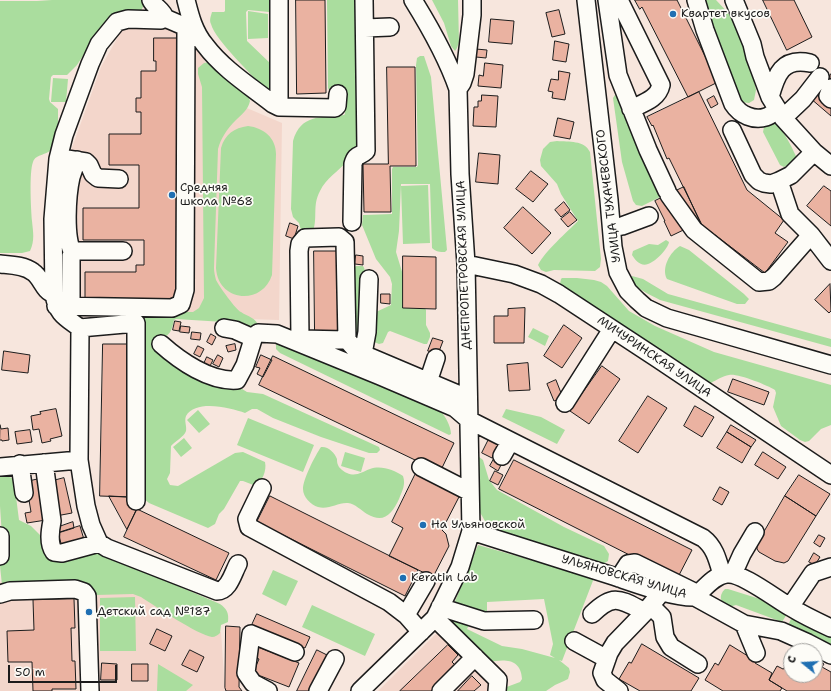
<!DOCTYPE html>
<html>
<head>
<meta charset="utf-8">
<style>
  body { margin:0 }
  #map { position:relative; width:831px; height:691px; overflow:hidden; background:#f7e6dd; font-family:"Shantell Sans",sans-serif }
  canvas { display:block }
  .north { position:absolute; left:783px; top:643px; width:40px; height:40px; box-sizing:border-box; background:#fdfcf7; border:1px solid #a3a29f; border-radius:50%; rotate:288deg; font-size:11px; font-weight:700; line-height:16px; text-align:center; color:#1c1c1c }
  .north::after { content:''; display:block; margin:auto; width:14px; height:18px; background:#1f6fb2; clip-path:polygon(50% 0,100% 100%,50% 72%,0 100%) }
  .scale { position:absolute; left:8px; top:665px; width:109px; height:18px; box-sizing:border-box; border:2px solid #1c1c1c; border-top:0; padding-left:5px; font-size:12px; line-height:14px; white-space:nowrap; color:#1c1c1c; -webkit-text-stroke:3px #fdfcf7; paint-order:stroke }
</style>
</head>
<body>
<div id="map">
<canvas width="831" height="691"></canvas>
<div class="north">С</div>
<div class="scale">50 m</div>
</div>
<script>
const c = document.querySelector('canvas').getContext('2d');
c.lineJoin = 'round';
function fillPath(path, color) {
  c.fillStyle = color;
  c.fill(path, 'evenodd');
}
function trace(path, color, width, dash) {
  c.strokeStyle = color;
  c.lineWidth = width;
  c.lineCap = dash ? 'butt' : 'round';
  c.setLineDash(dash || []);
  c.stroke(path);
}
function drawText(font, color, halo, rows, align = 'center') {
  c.font = font + ' "Shantell Sans",sans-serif';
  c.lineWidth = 3.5;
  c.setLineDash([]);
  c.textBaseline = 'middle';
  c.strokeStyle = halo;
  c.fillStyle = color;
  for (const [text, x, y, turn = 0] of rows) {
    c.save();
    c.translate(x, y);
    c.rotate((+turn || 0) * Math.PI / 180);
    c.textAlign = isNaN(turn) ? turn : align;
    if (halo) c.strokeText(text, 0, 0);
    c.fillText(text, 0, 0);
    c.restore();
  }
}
fillPath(new Path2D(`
  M149,26L194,30L212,83L228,100L282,123L279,320L63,313L61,259L68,159L101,67L123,28Z
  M3,580L136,591L221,632L225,691H0V583Z
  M442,628L496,691H378Z`), '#f3d6cb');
fillPath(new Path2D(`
  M52,0H144C144,5 143,8 140,12L114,16L105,22L77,65L67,75H53L51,77L49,99L50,102L58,109C58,121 59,138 52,148C48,156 36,153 33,162C29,172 31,209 32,221C33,232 35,240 30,251L22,253H0V1H37Z
  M225,0H272L271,11L269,12L248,10L246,12L247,41L271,64V89L267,91C254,77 215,40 211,24C209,20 211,16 212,12H224L225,11Z
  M327,0H357L359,139C356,147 352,155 347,161C338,172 326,178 320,191C312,206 318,217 313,231L302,234L299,223L293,217L291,209L293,141C301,114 320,118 344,115L345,114L344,97L330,92L328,88Z
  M432,0H458L459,42L457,48L455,51L451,46L444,23Z
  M701,0H716L733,18L750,62L756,90L754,100L749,103L741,102Z
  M248,11L268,14V38L248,39Z
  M420,56H424L431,77L447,250L445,252C440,252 436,252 432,248L430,184H401L399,231L396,252L403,275L426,310V325L430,333V337L427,344H424L390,331L388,332L383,343L379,344L372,341L376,312L391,305L392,284L390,277L376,259L362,225L363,215H365L392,214V169L393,167H417L418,165L416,65L417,58Z
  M209,62L248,95L250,101C248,110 242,114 235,121C227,129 221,138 218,149L214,268C214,272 215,276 216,280C219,286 236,310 241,312C248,317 256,317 259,327L257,330L224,322L176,319L174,320C172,330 170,336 160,339L247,392L263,394L379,447L380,450L377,453H369L321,437L273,418L257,409H252L245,413C231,408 196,399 186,416C184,421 187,426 186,431C184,437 175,441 171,446L170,473L167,479L170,485L178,486L235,453L243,452L265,462C267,471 262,481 256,486L243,481H240L224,509L219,514L215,524L208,528L149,503L143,498L138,318L141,311L193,312L199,308L204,298L202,87L198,74V68L204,63Z
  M53,78L68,79L66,102H51Z
  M615,95L620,97L664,195L642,206L636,205L633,201L622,162L613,98Z
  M772,122C782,125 792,148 797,158L794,162L784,167L780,165L763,132L764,127Z
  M248,126C264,128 276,138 276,154L272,275C262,306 218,302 216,268L221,148C225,134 234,128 248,126Z
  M557,141C569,142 584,140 590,152L601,259L600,267L595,271L554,270L546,272L541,270L538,265C544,252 568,231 578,221L561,194L557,184L541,166L540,160L543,149L550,142Z
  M428,185L430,243L403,244L401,186Z
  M666,240L669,242C668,249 655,262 648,264C641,267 635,260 632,255L633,251L649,244L658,245Z
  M680,246L689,250L744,294L749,299L745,304H737L667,279C661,268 670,252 680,246Z
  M356,266H363C370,273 363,332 362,345L352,340V269Z
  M632,276L643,279L668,294L831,339V347L660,300C649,294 638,290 631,280Z
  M562,278H577L594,280L601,282L607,286L629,311L655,326L714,352L831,385V425L821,429L809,441L805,442L800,440L781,426L773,407L776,393L775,390C767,385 737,373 729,375C723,376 716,380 711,383L706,382L596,308L567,290L560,284L561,279Z
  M533,328L549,336L545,346L528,337Z
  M279,342L440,410C445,416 451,426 451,434L449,435L280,353L276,349V343Z
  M506,409L541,417L565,430L557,444L502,417Z
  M198,410L210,424L199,433L187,420Z
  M248,418L314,445L303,472L237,445Z
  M184,438L192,448L181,457L173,447Z
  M321,447C328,446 335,453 337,459C337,461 337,463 338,465C339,468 344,472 347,473C356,477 362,472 370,469C381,465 394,470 403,476C406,485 402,491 399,499C392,514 384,524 367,514C361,510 355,504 348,503C338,502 329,510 318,507C311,505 303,497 303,489C303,479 315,456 321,447Z
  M345,452L365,458L361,472L341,466Z
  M478,456L483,460L489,480L497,490L564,527L604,546L609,554L608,561L603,564L501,532L485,521L478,509L476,457Z
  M0,474L12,478L14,481L19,520L31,526L47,542L92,549L220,604C227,609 229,613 228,622L221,625L220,633C218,635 215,637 212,637C198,635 155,606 141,597L133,594L96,595L84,585H2L0,566L3,552L0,506Z
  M478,545L594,578L562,661L559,660L569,668L570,672L568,679L564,681L555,685L546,691H503L504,688L520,682L522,679C521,658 504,659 489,662L445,626ZM544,599L553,644L550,655L555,658L522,649L502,646L467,629L475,612L487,617V602Z
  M273,570L298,581L286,606L262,594Z
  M725,589H728L763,600L787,614L782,622L736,605L729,607C720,603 718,596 725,589Z
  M135,597L136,651H100V598Z
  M312,605L375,634L365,656L302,627Z
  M792,617L831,637V644L788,625Z
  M158,664L193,685L186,691H157Z`), '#aadd9e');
const building = new Path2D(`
  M296,0H325L326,93L297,94Z
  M635,0H677L718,82L688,97L642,7L640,9Z
  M763,0H794L812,37L787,50Z
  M559,10L565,34L552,37L546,13Z
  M491,19L514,21L512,44L489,42Z
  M154,38H177L176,304L85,302V272H136V265H144V240H83V208H139V165H109V134H141V112H136V98H141V71H156V61H154Z
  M555,41L569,44L566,62L553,60Z
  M476,49L487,50L486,58L476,57Z
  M485,63L503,65L501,88L478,86L479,75L483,76Z
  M387,67H415L416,166H390L391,212H364L363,164H388Z
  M559,71L570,73L565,100L552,98L553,92L548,91L551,79L558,80Z
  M831,74V116L810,98Z
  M699,92L747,190L784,220L775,233L788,242L765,273L702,225L669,158L667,159L653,125L652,126L647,117Z
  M482,95L498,96L496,127L473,126L474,107H478V101H481Z
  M714,96L718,104L711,108L707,100Z
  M558,118L574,122L570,139L554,136Z
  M479,153L500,155L498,184L476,182Z
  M531,171L548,184L533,202L516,189Z
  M824,186L831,191V226L807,206Z
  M684,187L700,222L671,236L664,221H665L655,201Z
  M564,202L570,210L561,217L555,210Z
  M523,207L551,233L532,254L504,228Z
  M570,212L577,220L568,227L561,219Z
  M290,223L298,226L294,239L286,236Z
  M314,251H340L341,336H315Z
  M356,255L363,256V265L355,264Z
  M403,256L436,257V309L403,308Z
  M830,284L831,311L829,313L815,300Z
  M381,294H390V304L381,303Z
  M525,308L524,343H494V316H508V309Z
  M175,321L181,322L179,331L173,330Z
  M564,325L582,338L562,368L544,356Z
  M181,326L190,327L189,333L180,332Z
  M192,332L201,333L200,340L191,339Z
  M211,334L216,337L212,345L207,342Z
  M433,338L443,341L438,354L428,351Z
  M103,344H132L129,497L100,496Z
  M235,344L236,350L228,352L226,346Z
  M198,346L204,349L200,357L194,354Z
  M4,351L30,355L28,373L2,370Z
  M218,355L223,358L219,367L213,364Z
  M261,355L272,360L263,377L257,374L260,368L256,367Z
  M273,356L454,443L440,472L259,385Z
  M207,357L213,360L209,368L203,366Z
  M528,363L530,390L509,391L507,365Z
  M602,366L620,379L589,424L570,411Z
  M733,379L769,392L764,405L728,392Z
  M556,380L563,398L554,401L547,384Z
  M648,396L667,408L638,453L619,441Z
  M695,406L714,417L702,437L684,426Z
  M56,409L62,436L50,439L51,441L42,443L39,429L33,430L31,416L41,414L40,412Z
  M0,425L1,429L8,428L9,440L2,441V440H0Z
  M731,425L756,440L751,447L727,432Z
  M30,430L32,442L17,444L15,432Z
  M727,432L751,447L742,463L717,448Z
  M490,437L499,442L492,458L482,453Z
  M763,452L786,467L778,479L755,465Z
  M495,457L503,461L498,471L490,466Z
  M514,460L692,550L677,579L499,489Z
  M495,471L503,475L498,485L490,481Z
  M416,473L460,495L442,530L446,534L449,546L433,577L389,556L403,528L392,522Z
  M799,475L830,494L816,516L785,496Z
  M64,478L72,513L56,516L49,482Z
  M39,479L46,520L27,523L25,513L31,512L26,482Z
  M720,487L729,492L722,505L713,500Z
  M109,496L129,497L137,509L127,529Z
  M270,496L418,570L405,596L257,522Z
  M785,496L816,516L788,561L784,563L775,561L759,552L757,549V544Z
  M137,509L229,553L216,580L124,537Z
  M73,522L74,528L58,533L56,528Z
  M80,526L85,543L63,550L58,533Z
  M819,535L825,538L820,547L814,543Z
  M814,553L820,557L815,565L809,562Z
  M74,599L75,628H71L72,661H75L76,689H52V691H33L32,662H8L7,631L34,630L33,600Z
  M257,614L310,637L305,648L252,625Z
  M226,626L240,627L239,687L242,691H226L225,688Z
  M157,629L172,636L165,651L150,644Z
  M642,644L699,678L691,691H640L619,679L629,662L631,663Z
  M448,645L458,655L452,662L458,668L434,691H400Z
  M730,645L756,661L755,663L772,673L769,680L782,688L780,691H723L705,680L715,663L718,665Z
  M258,647L299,663L289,687L253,673L259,659L254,657Z
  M190,650L204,657L197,672L182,665Z
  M317,650L331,657L314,691H297Z
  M791,657V675H815V658L824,664L822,667L831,672V691H787L769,680L777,666L783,669Z
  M102,663L117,664V680H101Z
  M132,664H148V681H132Z
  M472,676L481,685L474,691H458Z`);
fillPath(building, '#eab2a1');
trace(building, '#1c1c1c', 1);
const minor = new Path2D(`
  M186,0C190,16 194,32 205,45C223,69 250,86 273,104L279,107L335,108L337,106L338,94
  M279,0V107
  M413,0C431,29 447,57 458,89
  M586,0L609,200L613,247L618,272L628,291L637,300L646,308L667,318L831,365
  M607,0L618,75L648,150L667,191
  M619,0L661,85C658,99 643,103 631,109
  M696,0L705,30L733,104C740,115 754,121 766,117C770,116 774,112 777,110
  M734,0L752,44L755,57L770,97L783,118L814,152
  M365,28L390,27
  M831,88L828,96L831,99
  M770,97C776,75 782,57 810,63
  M783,118L803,99L820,77
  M732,130L753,175L759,181L764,183L771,184L779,181
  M67,159L86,162L89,165L93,174L98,178L119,179
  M831,166L814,152L791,175L779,181L790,214L811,235L831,261
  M669,195L694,230L759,282L769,281L774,277L811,235
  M352,222L353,164C356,153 360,157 366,151L364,0
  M612,228L622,226L649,216
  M73,253C64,237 67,195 71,177C73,171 75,165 77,160
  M0,264C11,265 24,265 33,272C42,278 43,291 54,294
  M466,264L514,274L541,284L559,294L658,359L831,475
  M56,306L172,308L181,304L185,290L186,27L165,18
  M71,306V256L73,253L77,251H123
  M80,328L136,323V501
  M224,328L235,330L253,338
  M300,339L299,251L300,244L305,238L339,237L345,242L347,340
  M300,341V339L347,340L356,350L363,354L467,398
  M161,344C180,361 210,382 237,380L245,365L254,336L258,333L277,334L380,376L455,408L469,420L703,538C715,547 718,561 722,575
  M363,354L367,332L369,279
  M428,382L436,358
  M565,403L612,329
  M502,456L510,442
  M79,460L86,506L91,525L99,543L107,548L217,591C229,591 233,573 238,564
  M44,463L52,521C50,531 48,543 54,552L62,553L99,543
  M20,464L24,493
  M0,467L79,460L80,328C65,317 57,314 54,294L53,219L58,159L64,135L90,64L99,44L117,22L128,19L161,20L165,18C163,10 154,7 151,0
  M421,467L470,492
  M262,488L247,519L249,527L389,602L406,615L421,632
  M471,531C518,546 566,561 613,576C634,583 674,598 695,597C704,589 714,575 727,574C742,572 777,600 792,608C805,616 818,622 831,628
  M0,536V556
  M733,574L742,554L755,532
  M619,578L628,564L635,563L694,592
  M0,594L10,591L75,589L84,592L87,596L90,691
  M695,597L744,624L781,631L808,643L831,655
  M651,606L662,617L665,637L671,647L698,664
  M440,607L484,621L534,620
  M790,607L813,573L831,567
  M592,614C614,592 621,600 645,612
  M406,615L426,581
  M435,618L498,680L497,691
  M744,624L756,653
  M574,641L607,659
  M268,691L253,683L246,673L251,634L295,652
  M318,691L335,659
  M360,691L435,618L460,567L471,531L466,264L460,174L458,89L462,83L465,74L472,15V0
  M441,691L475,657
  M619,691L605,680L602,673L609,653L615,643L645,612L660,594L664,592`);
trace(minor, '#1c1c1c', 20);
trace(minor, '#fdfcf7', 17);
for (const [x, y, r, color] of [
  [673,14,4,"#1f6fb2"],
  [172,195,4,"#1f6fb2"],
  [423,525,4,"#1f6fb2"],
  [403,578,4,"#1f6fb2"],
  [89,612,4,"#1f6fb2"]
]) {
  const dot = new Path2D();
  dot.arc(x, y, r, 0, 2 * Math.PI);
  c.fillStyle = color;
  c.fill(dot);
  trace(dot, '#fdfcf7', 1.5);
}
drawText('12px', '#1c1c1c', '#fdfcf7', [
  ["Квартет вкусов",681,14],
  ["Средняя",180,188],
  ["школа №68",180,202],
  ["На Ульяновской",431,525],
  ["Keratin Lab",411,578],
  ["Детский сад №187",97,612]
], 'left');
drawText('12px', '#1c1c1c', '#fdfcf7', [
  ["УЛИЦА ТУХАЧЕВСКОГО",609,196,-97],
  ["ДНЕПРОПЕТРОВСКАЯ УЛИЦА",464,265,-92],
  ["МИЧУРИНСКАЯ УЛИЦА",654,357,34],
  ["УЛЬЯНОВСКАЯ УЛИЦА",624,577,16]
]);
</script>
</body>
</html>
